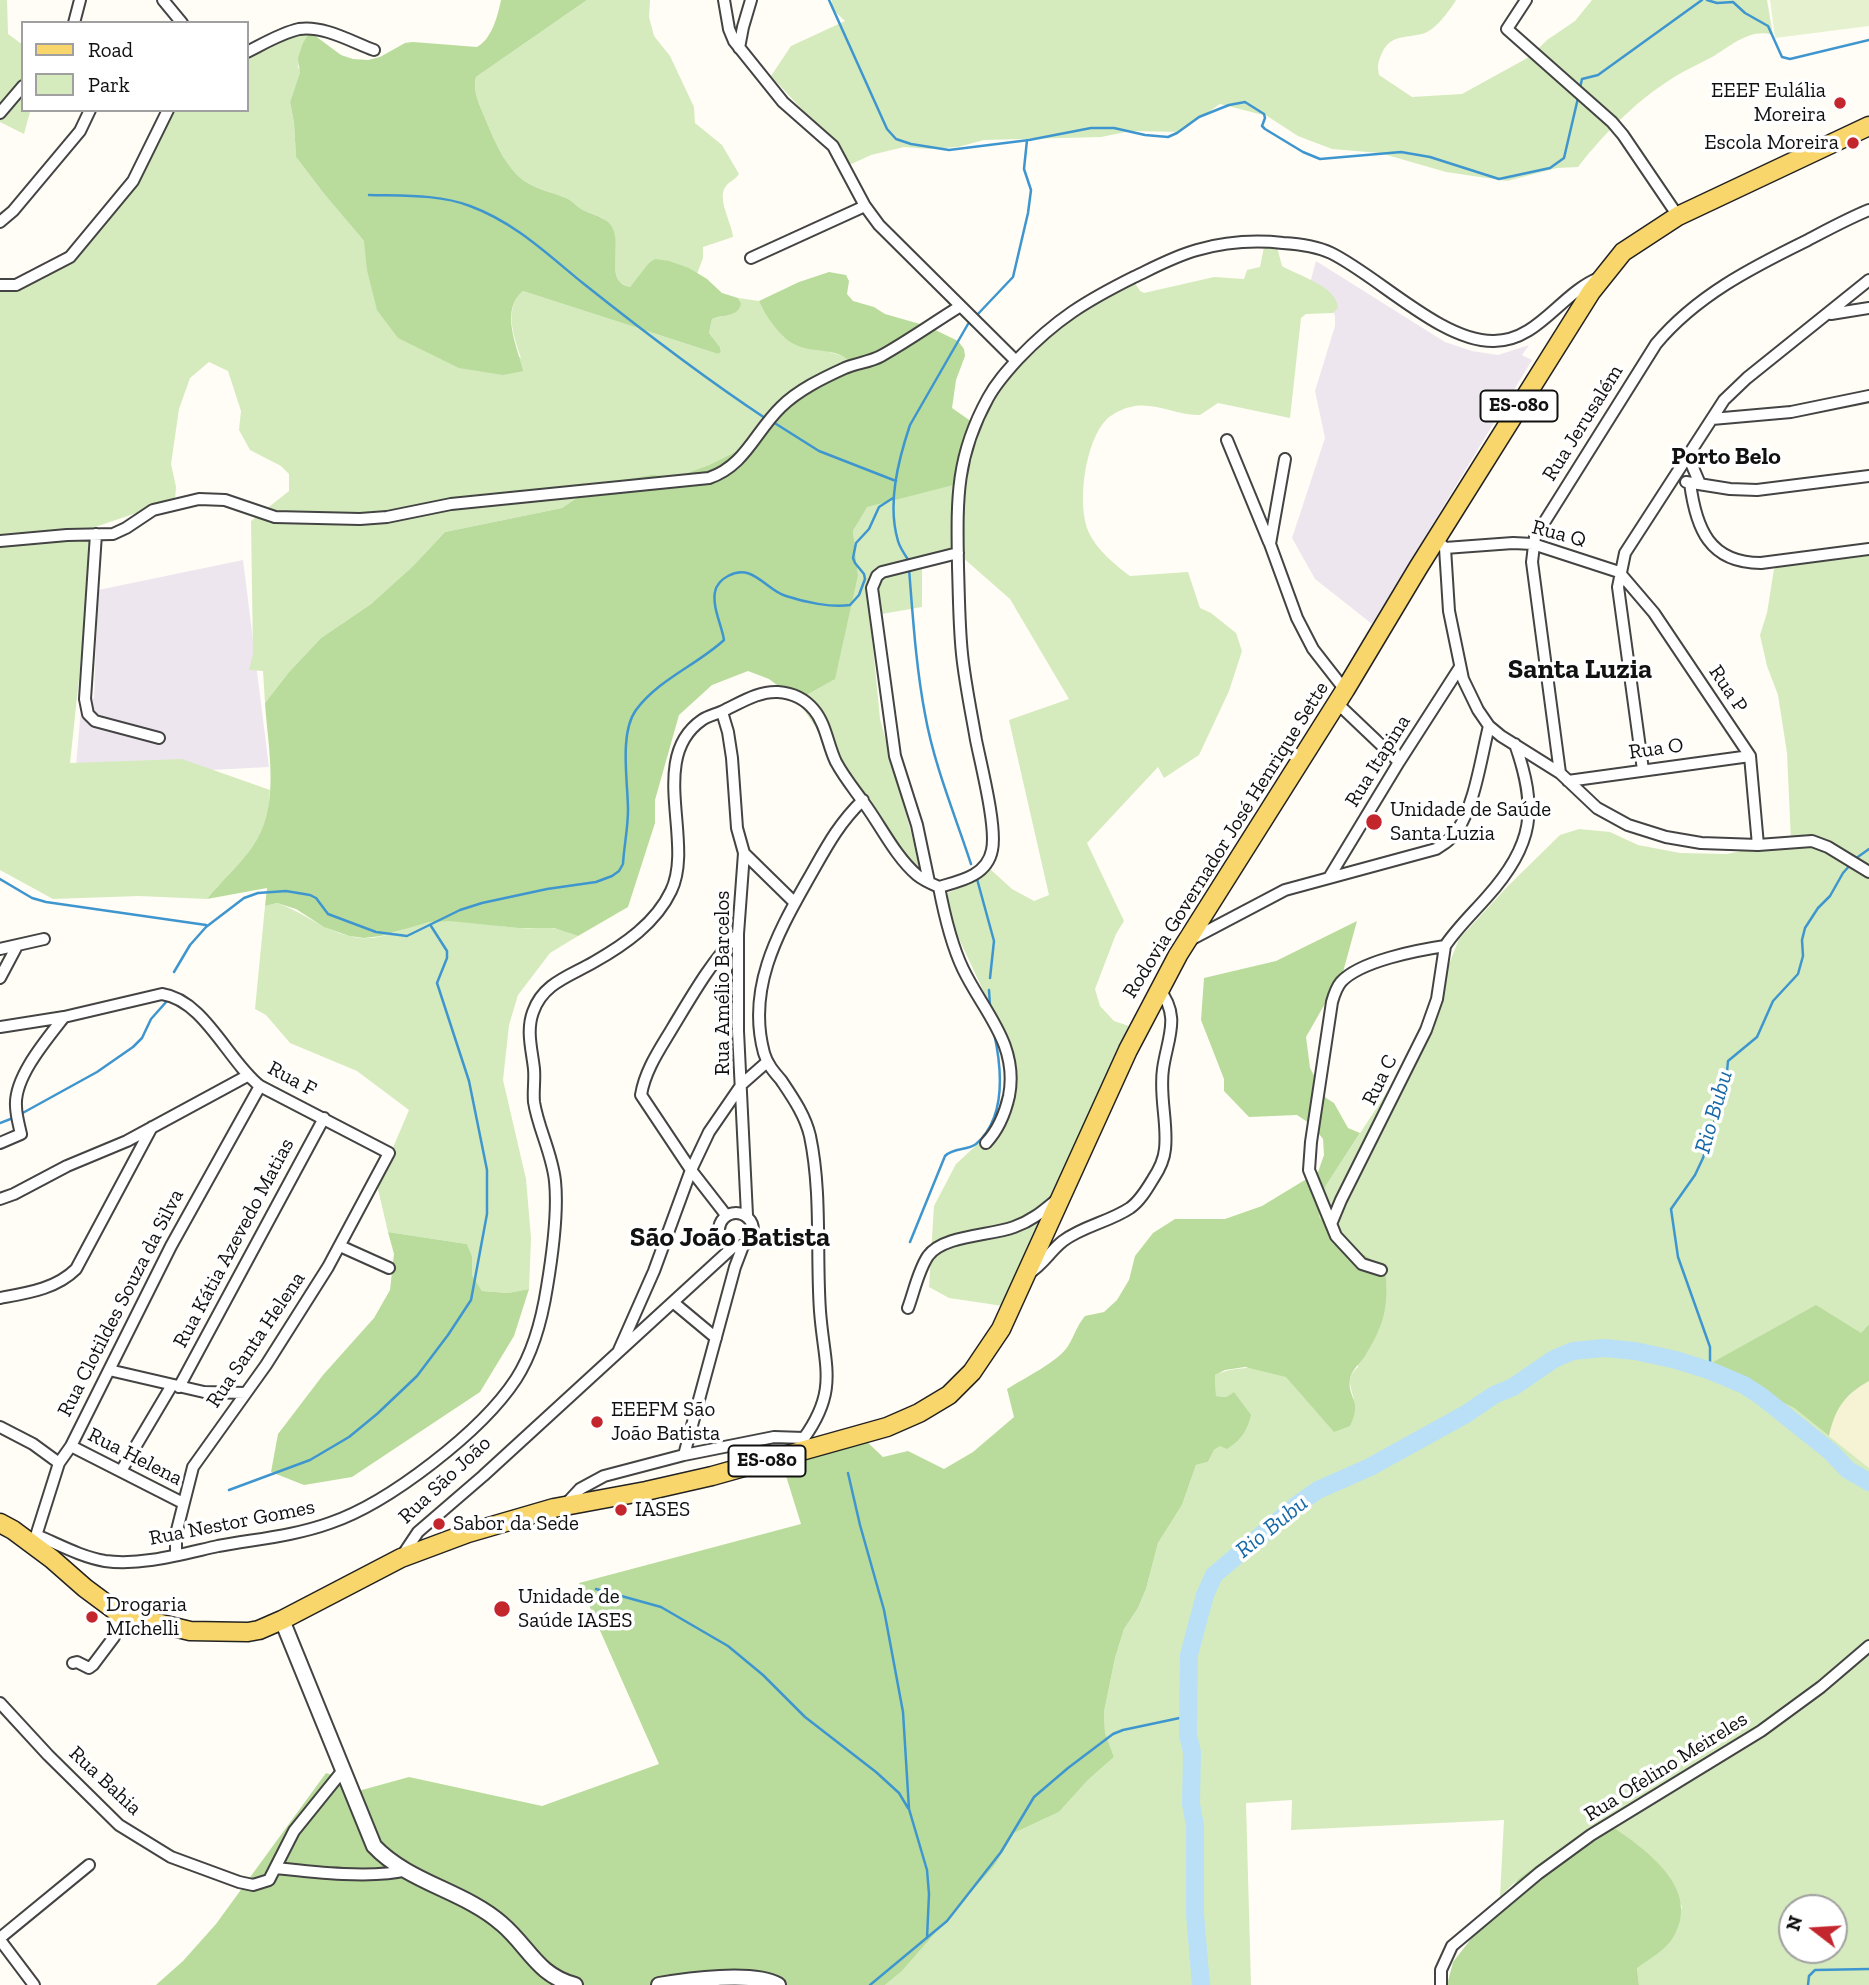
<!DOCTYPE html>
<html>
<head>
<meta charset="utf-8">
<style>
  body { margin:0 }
  #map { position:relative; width:1869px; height:1985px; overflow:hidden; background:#fffdf5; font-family:"Zilla Slab",serif }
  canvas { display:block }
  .legend { position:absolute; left:21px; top:21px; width:228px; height:91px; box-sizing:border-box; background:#fff; border:2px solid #a0a0a0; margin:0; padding:9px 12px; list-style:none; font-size:21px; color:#111 }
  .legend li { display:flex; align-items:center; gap:14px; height:35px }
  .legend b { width:35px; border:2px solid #a0a0a0 }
  .north { position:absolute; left:1778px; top:1894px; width:70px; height:70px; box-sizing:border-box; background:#fff; border:2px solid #a0a0a0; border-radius:50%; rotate:287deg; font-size:19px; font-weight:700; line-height:28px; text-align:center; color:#111 }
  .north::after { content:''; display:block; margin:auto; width:24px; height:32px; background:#c4262e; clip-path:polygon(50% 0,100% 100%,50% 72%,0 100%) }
</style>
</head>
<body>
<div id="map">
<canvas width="1869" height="1985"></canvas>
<ul class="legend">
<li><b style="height:9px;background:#f9d66b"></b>Road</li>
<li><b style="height:19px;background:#d5ebbd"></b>Park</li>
</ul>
<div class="north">N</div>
</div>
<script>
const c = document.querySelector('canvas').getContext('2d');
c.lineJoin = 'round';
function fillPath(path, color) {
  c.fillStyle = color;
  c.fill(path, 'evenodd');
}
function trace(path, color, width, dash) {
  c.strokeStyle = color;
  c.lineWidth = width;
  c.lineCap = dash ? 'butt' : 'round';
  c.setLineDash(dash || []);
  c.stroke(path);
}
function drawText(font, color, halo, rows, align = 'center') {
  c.font = font + ' "Zilla Slab",serif';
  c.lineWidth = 7;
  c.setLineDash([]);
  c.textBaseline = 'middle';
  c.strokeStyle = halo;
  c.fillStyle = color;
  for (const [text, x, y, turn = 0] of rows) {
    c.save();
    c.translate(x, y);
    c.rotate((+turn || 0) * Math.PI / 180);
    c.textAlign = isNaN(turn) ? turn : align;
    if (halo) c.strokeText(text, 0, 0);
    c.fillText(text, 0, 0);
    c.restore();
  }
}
fillPath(new Path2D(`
  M1316,261L1445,342L1472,351L1498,355L1529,345L1522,355L1532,360L1372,624L1315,579L1292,538L1325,438L1315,391L1335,326V316L1330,305L1309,287Z
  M243,560L269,767L75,777L82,698H94L98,590Z`), '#eee6ef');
fillPath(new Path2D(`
  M1869,1381V1468L1829,1436L1833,1415L1842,1402L1857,1388Z`), '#f6f3d4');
fillPath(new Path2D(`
  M0,0H7L8,34L23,45V110L30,112L24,134L0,122Z
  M587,0H650L649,17L654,36L670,56L694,107L695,123L722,145L739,174C735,180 730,181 726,186C716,198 732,223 733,237L703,247V258L697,274L689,268L642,273L630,287C601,280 627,239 607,222C600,215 592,214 583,210C577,207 573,201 566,198C552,192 538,190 526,182C506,169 494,140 485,118C480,106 472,90 476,77Z
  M832,0H1456C1450,10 1436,29 1425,33C1407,39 1391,33 1382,53C1378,62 1377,65 1379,75L1412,97L1462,94L1531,56L1547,40L1575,21L1592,0H1767L1773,35C1751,28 1732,45 1714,56C1703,62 1692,67 1681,73C1641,96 1606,131 1578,167L1557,168L1507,181L1446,172L1380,153L1332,149L1298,136L1267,116L1220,104L1180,132L1131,131L1101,137L984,140L958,147L929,149L904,147L871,155L847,166L831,141L771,76L791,46L845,21L831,8Z
  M310,32L298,67L301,72L290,102L294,123L296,157L325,195L364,241L521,358C514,337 503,308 523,291L718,354L721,352L720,347L709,333L712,319L726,315L741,303L738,298L759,301L761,305L824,350L848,358L854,367L753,436L735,452L709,465L676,477L596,485L562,508L445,532L413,566L371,604L321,638L289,672L265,703L263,671L249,670L253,654L251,521L289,491V474L281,466L250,450L239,430L241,411L228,371L209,362L190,378L179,409L171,464L176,487L175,500L95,527L70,763L182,759L270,790C269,800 269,814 266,824C258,849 224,877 207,899L139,896L53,899L0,870V290L41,280L74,258L137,181L172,110H247V54L285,36Z
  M1264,247H1277L1282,266C1299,276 1337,286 1338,308L1333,313L1306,314L1301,318L1290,418L1218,403L1200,415C1177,416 1154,401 1131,407C1124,408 1112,414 1107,419C1085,440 1076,506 1089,533C1098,551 1114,564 1130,576L1188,572L1200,608L1211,613L1236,633L1242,651L1229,691L1199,755L1164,778L1158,767L1087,843L1124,921L1116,934L1095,989L1100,1006L1114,1021L1129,1026L1003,1306L949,1298L929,1287L934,1206L956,1164L996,1127L1007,1095L1010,1048L947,913L948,893L975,880L989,868L1012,889L1034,901L1049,895L1009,720L1069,699L1010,599L961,556L922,558V607L870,616L880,719L923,876L907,860L797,700L858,575L853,531L867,506L954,485L957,464L972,422L984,403L1003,385L1039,345L1081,309L1133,280L1140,291L1144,293L1214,277L1244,279L1247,270L1260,267Z
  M1869,552V1324L1861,1333L1706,1366L1794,1408L1869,1468V1985H1639L1637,1967C1665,1948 1675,1940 1682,1906L1603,1821L1518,1879L1500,1897L1504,1820L1291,1830L1292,1800L1246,1803L1251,1985H885L902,1971L995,1865L1014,1833L1059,1812L1088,1780L1114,1757L1105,1733L1104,1712L1115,1658L1124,1629L1138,1608L1146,1589L1158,1543L1182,1505L1196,1465L1208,1462L1214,1450L1220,1446L1234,1392L1226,1397L1216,1396L1215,1375C1235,1366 1268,1365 1287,1377C1297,1384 1306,1397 1314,1407L1354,1399C1350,1385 1346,1377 1358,1367L1348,1245L1319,1217L1325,1187L1417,1046L1459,939L1508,886L1560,835L1579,829L1610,832L1638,845L1680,853L1727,854L1791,841L1787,753L1778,695L1767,666L1760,635L1767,613L1774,569L1787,563ZM1792,1908H1834V1950H1792Z
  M277,903C306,913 329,935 361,938C385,940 406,926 428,922C458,917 490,926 520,928C530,929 541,927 552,928C560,929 569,933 578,936L550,953L518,995L509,1025L503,1080L526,1179L531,1238L529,1289L508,1293L482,1291L472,1275V1256L467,1244L388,1232L377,1185L409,1110L357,1071L290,1043L266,1015L255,1009L265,906Z`), '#d5ebbd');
fillPath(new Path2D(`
  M501,0H587L476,77C472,90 480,106 485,118C494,140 506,169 526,182C538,190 552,192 566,198C573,201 577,207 583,210C592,214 600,216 608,222C627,239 601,281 630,287L649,263L655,259L669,261L689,268L707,279L722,293L738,298L741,303C739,317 724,314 712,319L709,333L720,347L721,352L718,354L523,291C499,311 518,347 523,371L503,375L459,368L398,338L377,310L367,270L364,241L325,195L296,157L294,123L290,102L300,73L298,58L303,43L310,32L341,55L353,59L368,60L380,57L405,43L413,42L477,47C492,39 498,15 501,0Z
  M829,272L846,275L849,281L847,294L853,301L874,307L885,314L927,326L958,341L964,349L965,356L956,380L952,408L972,422L957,464L954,485L867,507L853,531L858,575L835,679L797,700L769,679L748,671L712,685L679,715L655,800V823L628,907L578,936L554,928H518L450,921L429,922L381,936L364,938L349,936L324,927L296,909L277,903L265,906L267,888L207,899C221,881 241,864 253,846C281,807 268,749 265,703L289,672L321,638L371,604L413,566L445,532L562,508L596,485L652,475L676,477L709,465L735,452L798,394L854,367C841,345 814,355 794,344C780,337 765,315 759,301L799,282Z
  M1357,921L1343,972L1306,1037L1310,1068L1326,1098L1334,1103L1348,1128L1360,1133L1325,1187L1319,1217L1348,1245L1385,1268C1389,1306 1385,1323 1365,1356C1360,1363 1351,1371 1350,1379C1347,1399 1363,1399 1350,1426L1334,1432L1286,1377L1245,1367L1225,1370L1215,1375L1216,1396L1226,1397L1234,1392L1251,1415C1247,1431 1241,1440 1227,1449L1220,1446L1214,1450L1208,1462L1196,1465L1182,1505L1158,1543L1146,1589L1138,1608L1124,1629L1115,1658L1104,1712L1105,1733L1114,1757L1088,1780L1059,1812L1014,1833L995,1865L902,1971L885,1985H156L183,1961L216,1924L326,1773L345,1779L351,1793L409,1777L542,1806L659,1764L579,1583L801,1524L781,1460L864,1439L883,1457L908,1451L944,1469L973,1452L1014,1417L1007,1389C1024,1378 1058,1362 1068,1346C1075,1335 1076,1327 1085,1316L1104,1312L1117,1300L1129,1280L1135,1256L1153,1233L1175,1219H1225L1262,1206L1318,1172L1324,1155L1323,1139L1312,1125L1297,1115L1249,1117L1224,1091V1079L1201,1020L1204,978L1276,961Z
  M388,1232L467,1244L472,1256V1275L482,1291L508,1293L529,1289L514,1336L480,1392L352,1477L304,1485L271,1472L278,1434L323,1375L374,1318L390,1290L394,1254Z
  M1816,1305L1861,1333L1869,1324V1381C1844,1395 1835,1409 1829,1436L1794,1408L1706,1366Z
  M1602,1820C1638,1844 1703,1885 1674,1936C1666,1950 1649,1959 1637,1968L1639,1985H1447L1453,1962L1518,1879Z`), '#b9dc9c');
fillPath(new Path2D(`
  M1770,0H1869V26L1775,38Z`), '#e6f2cf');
trace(new Path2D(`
  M829,0L887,129L896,139L911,144L949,150L1029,140L1091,128H1114L1145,135L1168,137L1177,133L1199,117L1229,105L1245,102L1264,114L1265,118L1262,126L1265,129L1303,152L1320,159L1401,152L1430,157L1499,179L1550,168L1564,158L1578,98
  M1707,0L1717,3L1733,2L1745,13L1768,26L1782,57L1790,59L1869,40
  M1580,88L1582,79L1598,75L1702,0
  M369,195C402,196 439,194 470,206C516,223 548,255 584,284C643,331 703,377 765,418
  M977,315L1013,277L1028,213L1031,190L1024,169L1027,140
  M773,422L819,451L896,481
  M909,561C905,555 900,548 898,541C887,504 898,461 910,425L968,324
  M909,569C913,618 916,667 925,714C934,765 955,815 971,864
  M1855,859L1869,849
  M0,879L32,898L46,902L206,925
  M977,879L994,941L990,978
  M174,972L190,945L206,927L244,898L258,893L286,891L310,895L316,898L328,914L376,932L407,936L460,910L482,903L547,889L596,882L612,876L619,871L623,864C624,846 628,828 628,810C628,783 619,733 636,710C659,679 697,665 724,640C722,626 712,607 715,592C716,585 722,579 728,576C752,562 766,590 786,596C804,602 832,608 850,605L859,595L865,579L864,574L855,563L853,558L856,543L869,529L879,507L893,498
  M989,990L990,1006
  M19,1115L97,1072L133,1047L142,1038L151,1019L167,1001
  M0,1123L13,1118
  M910,1242L945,1156C954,1147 967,1151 976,1144C1007,1117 1002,1069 994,1033
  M1710,1370V1347L1678,1257L1671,1209L1695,1175L1703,1158L1726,1082L1728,1061L1757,1037L1773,1001L1798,974L1803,956L1802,940L1805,928L1818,908L1830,896L1843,873L1851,864
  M848,1473L860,1525L884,1610L903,1712L909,1809L927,1870L929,1894L927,1938
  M229,1490L310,1460L349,1437L377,1414L417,1376L448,1335L471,1300L487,1214V1170L469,1081L437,983L447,958V951L431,926
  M596,1589L661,1607L728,1646L763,1675L805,1717L876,1772L899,1793L908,1808
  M870,1985L947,1921L1001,1852L1034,1797L1068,1768L1113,1734L1123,1730L1189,1716
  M1808,1985L1809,1976L1815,1970L1869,1969`), '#3f96cf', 2.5);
trace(new Path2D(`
  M1201,1985L1195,1914V1826L1191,1804L1192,1752L1188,1735L1189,1655L1205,1595L1214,1575L1298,1504L1318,1490L1370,1467L1466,1414L1494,1395L1513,1387L1554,1359L1573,1351L1604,1348L1635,1351L1676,1360L1711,1371L1744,1385L1761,1396L1831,1452L1848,1470L1869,1482`), '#b9e0f7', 18);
const minor = new Path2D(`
  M163,0L182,23
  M724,0L729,29L734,41L783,102L833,146L865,206L879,225L1016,361
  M1526,0L1507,29L1612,122L1623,135L1678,216
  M74,23L80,0
  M739,48L743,27L751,0
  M247,52C263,44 281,33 299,29C323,25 352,42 374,50
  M0,113L23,86
  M0,222L13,211L80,131L90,110
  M751,258L865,206
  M0,285H16L70,257L133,181L168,110
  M1831,314L1869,308
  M1712,419L1791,412L1869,396
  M1227,440L1269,542
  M1688,456L1700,484
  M1285,459L1270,544L1297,618L1313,649L1345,690
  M1686,482L1730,489L1757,490L1869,476
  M1690,483C1696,528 1709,563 1761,563L1869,549
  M96,534L85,699L88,714L95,721L159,738
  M1436,539L1445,548L1449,611L1463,679L1478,710L1489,726L1501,736L1560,773L1597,808L1628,825L1666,837L1701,843L1758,845L1812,841L1828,847L1869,872
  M0,541L67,535L113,534L126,528L153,510L199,499L225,500L275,517L360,519L387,517L451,504L709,478C745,466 755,432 781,407C798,390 823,378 845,368C857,363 870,362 881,356C908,341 933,323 959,307
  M1445,548L1513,543L1533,544L1619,572L1654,613L1750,756L1758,845
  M1337,703L1399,762
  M722,712L728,732L732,758L737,828L744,853L738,934V1031L747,1215
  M1643,770L1618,587L1625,553L1724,400L1747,378L1869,280
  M1560,773L1532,562L1535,537L1656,344C1696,296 1751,268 1806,241C1827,230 1847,219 1869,210
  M1568,781L1750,756
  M744,853L795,903
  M1330,876L1399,762L1460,667
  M929,882L917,825L895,756L872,588L877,576L882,572L958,553
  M939,887C960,881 987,876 992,850C997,827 981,765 976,740C971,711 965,683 962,654C959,625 959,596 958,567C957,501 955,458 988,398C996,383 1007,371 1018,359C1056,319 1086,301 1134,277C1155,267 1175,256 1197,250C1225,242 1255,240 1283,243C1300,244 1316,246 1331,253C1378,276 1442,342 1494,341C1538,341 1561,293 1599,278
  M939,887C944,913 951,944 963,969C983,1011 1019,1044 1009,1096C1005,1114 999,1129 986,1143
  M1192,939L1285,890L1436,849C1444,844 1452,839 1457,831C1475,804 1481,758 1489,726
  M0,949L44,939
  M0,978L17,946
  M0,1027L64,1017L162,994C204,1000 228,1061 260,1086L389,1153L328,1267L266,1365L193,1467L176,1534V1555
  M0,1143L21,1134C19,1125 16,1115 16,1106C14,1077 47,1039 64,1017
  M0,1199L14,1194L67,1166L127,1141L247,1076
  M719 1230a17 17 0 1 1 34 0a17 17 0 1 1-34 0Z
  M726,1215L691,1170L641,1095C645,1070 660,1049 673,1027C693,994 711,962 738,934
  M1331,1224L1341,1200L1426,1030L1437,999L1445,946
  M340,1246L389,1268
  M1381,1270L1362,1264L1336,1236L1309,1170L1311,1142L1332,1002C1334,995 1336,988 1341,982C1360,961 1418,950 1445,946C1457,928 1473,913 1487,897C1534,845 1538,809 1515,744
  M1028,1274C1045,1263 1049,1252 1063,1241C1083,1226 1109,1222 1130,1208C1140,1201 1147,1189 1153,1179C1159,1170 1164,1160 1165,1149C1168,1123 1159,1096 1163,1069C1167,1039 1182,1016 1158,988
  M0,1298C27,1293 56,1289 76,1269L152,1127
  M674,1303L716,1338
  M908,1308C914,1292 918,1271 928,1256C943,1235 990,1236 1014,1227C1031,1221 1042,1212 1055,1201
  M619,1350L654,1271L691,1170L709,1132L742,1084L767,1062
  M109,1370L204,1392L246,1393
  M179,1387L324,1118
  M0,1427L33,1444L59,1463
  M804,1438C839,1389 824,1366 820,1311C816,1254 822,1193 810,1136C805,1115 793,1098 781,1080C774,1072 767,1064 764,1053C747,990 776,936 806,883C824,852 836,826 863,800
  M71,1446L183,1503
  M684,1455L735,1267L743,1246
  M121,1471L172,1385
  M566,1504L580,1489L604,1476L684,1455L774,1437L804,1438
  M36,1535C58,1544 81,1557 105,1561C141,1566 182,1554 218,1546C256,1539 294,1536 330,1523C389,1503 482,1431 516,1379C534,1351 542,1319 547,1287C552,1257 558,1210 555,1181C552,1153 538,1128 534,1102C533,1091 535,1080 534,1069C532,1050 526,1031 533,1012C543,983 570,976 594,962C624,945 656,923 671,891C695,842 647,758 702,720C709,715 718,714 725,710C742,702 759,691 778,692C792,693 805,699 814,710C826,724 828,746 836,762C844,777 854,789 864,803C881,826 895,856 917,875C923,880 932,884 939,887
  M35,1539L59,1463L71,1446L171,1246L260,1086
  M402,1556L418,1532L483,1476L733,1247
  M73,1663L77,1662L89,1668L93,1665L114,1637L120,1614
  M0,1703L48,1755L119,1825L171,1857L239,1882L253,1885L269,1880L294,1831L344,1769
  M276,1868C312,1872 373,1879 407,1870
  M0,1938L89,1865
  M0,1940L34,1985
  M1441,1985V1970L1452,1946L1539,1873L1591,1835L1761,1731L1821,1687L1869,1646`);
const tertiary = new Path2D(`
  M282,1620L374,1846C409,1883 465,1891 502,1924C529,1947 537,1975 575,1985
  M659,1985C687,1980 754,1971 778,1985`);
const primary = new Path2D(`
  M0,1523L13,1530L52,1559L85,1588L120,1614L190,1631L248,1632L259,1630L282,1620L401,1558L468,1533L554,1508L646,1491L712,1476L887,1427L919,1413L949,1395L972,1372L1001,1329L1128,1050L1178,955L1345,690L1418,568L1591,292L1623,252L1678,216L1869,126`);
trace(minor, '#444', 14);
trace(tertiary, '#444', 18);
trace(primary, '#222', 21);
trace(minor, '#fff', 10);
trace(tertiary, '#fff', 14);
trace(primary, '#f9d66b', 18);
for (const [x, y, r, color] of [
  [1840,103,7,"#c4262e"],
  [1853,143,7,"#c4262e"],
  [1374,822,9,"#c4262e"],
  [597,1422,7,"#c4262e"],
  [621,1510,7,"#c4262e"],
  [439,1524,7,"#c4262e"],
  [502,1609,9,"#c4262e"],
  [92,1617,7,"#c4262e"]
]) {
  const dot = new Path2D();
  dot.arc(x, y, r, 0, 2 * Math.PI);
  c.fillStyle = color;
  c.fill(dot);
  trace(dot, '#fff', 2.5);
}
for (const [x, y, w] of [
  [1519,406,77],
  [767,1461,77]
]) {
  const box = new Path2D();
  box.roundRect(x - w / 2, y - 15.5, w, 31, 5);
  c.fillStyle = '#fff';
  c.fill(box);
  trace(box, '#111', 2);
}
drawText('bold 19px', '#111', null, [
  ["ES-080",1519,406],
  ["ES-080",767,1461]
]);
drawText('21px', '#111', '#fff', [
  ["EEEF Eulália",1826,91,"right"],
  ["Moreira",1826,115,"right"],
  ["Escola Moreira",1839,143,"right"],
  ["Unidade de Saúde",1390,810],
  ["Santa Luzia",1390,834],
  ["EEEFM São",611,1410],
  ["João Batista",611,1434],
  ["IASES",635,1510],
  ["Sabor da Sede",453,1524],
  ["Unidade de",518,1597],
  ["Saúde IASES",518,1621],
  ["Drogaria",106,1605],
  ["MIchelli",106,1629]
], 'left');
drawText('21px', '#111', '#fff', [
  ["Rua Jerusalém",1583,423,-58],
  ["Rua Q",1559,534,15],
  ["Rua P",1728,689,56],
  ["Rua O",1656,749,-8],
  ["Rua Itapina",1378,761,-58],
  ["Rodovia Governador José Henrique Sette",1226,840,-58],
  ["Rua Amélio Barcelos",723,983,-90],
  ["Rua F",292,1079,28],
  ["Rua C",1380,1080,-64],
  ["Rua Kátia Azevedo Matias",234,1243,-62],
  ["Rua Clotildes Souza da Silva",121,1303,-63],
  ["Rua Santa Helena",256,1340,-56],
  ["Rua Helena",135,1457,27],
  ["Rua São João",445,1480,-43],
  ["Rua Nestor Gomes",232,1523,-11],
  ["Rua Ofelino Meireles",1666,1767,-32],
  ["Rua Bahia",105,1781,43]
]);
drawText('italic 23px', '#1768a6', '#fff', [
  ["Rio Bubu",1714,1112,-74],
  ["Rio Bubu",1272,1527,-39]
]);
drawText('bold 24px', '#111', '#fff', [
  ["Porto Belo",1726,457]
]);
drawText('bold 28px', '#111', '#fff', [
  ["Santa Luzia",1580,670],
  ["São João Batista",730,1238]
]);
</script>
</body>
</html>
